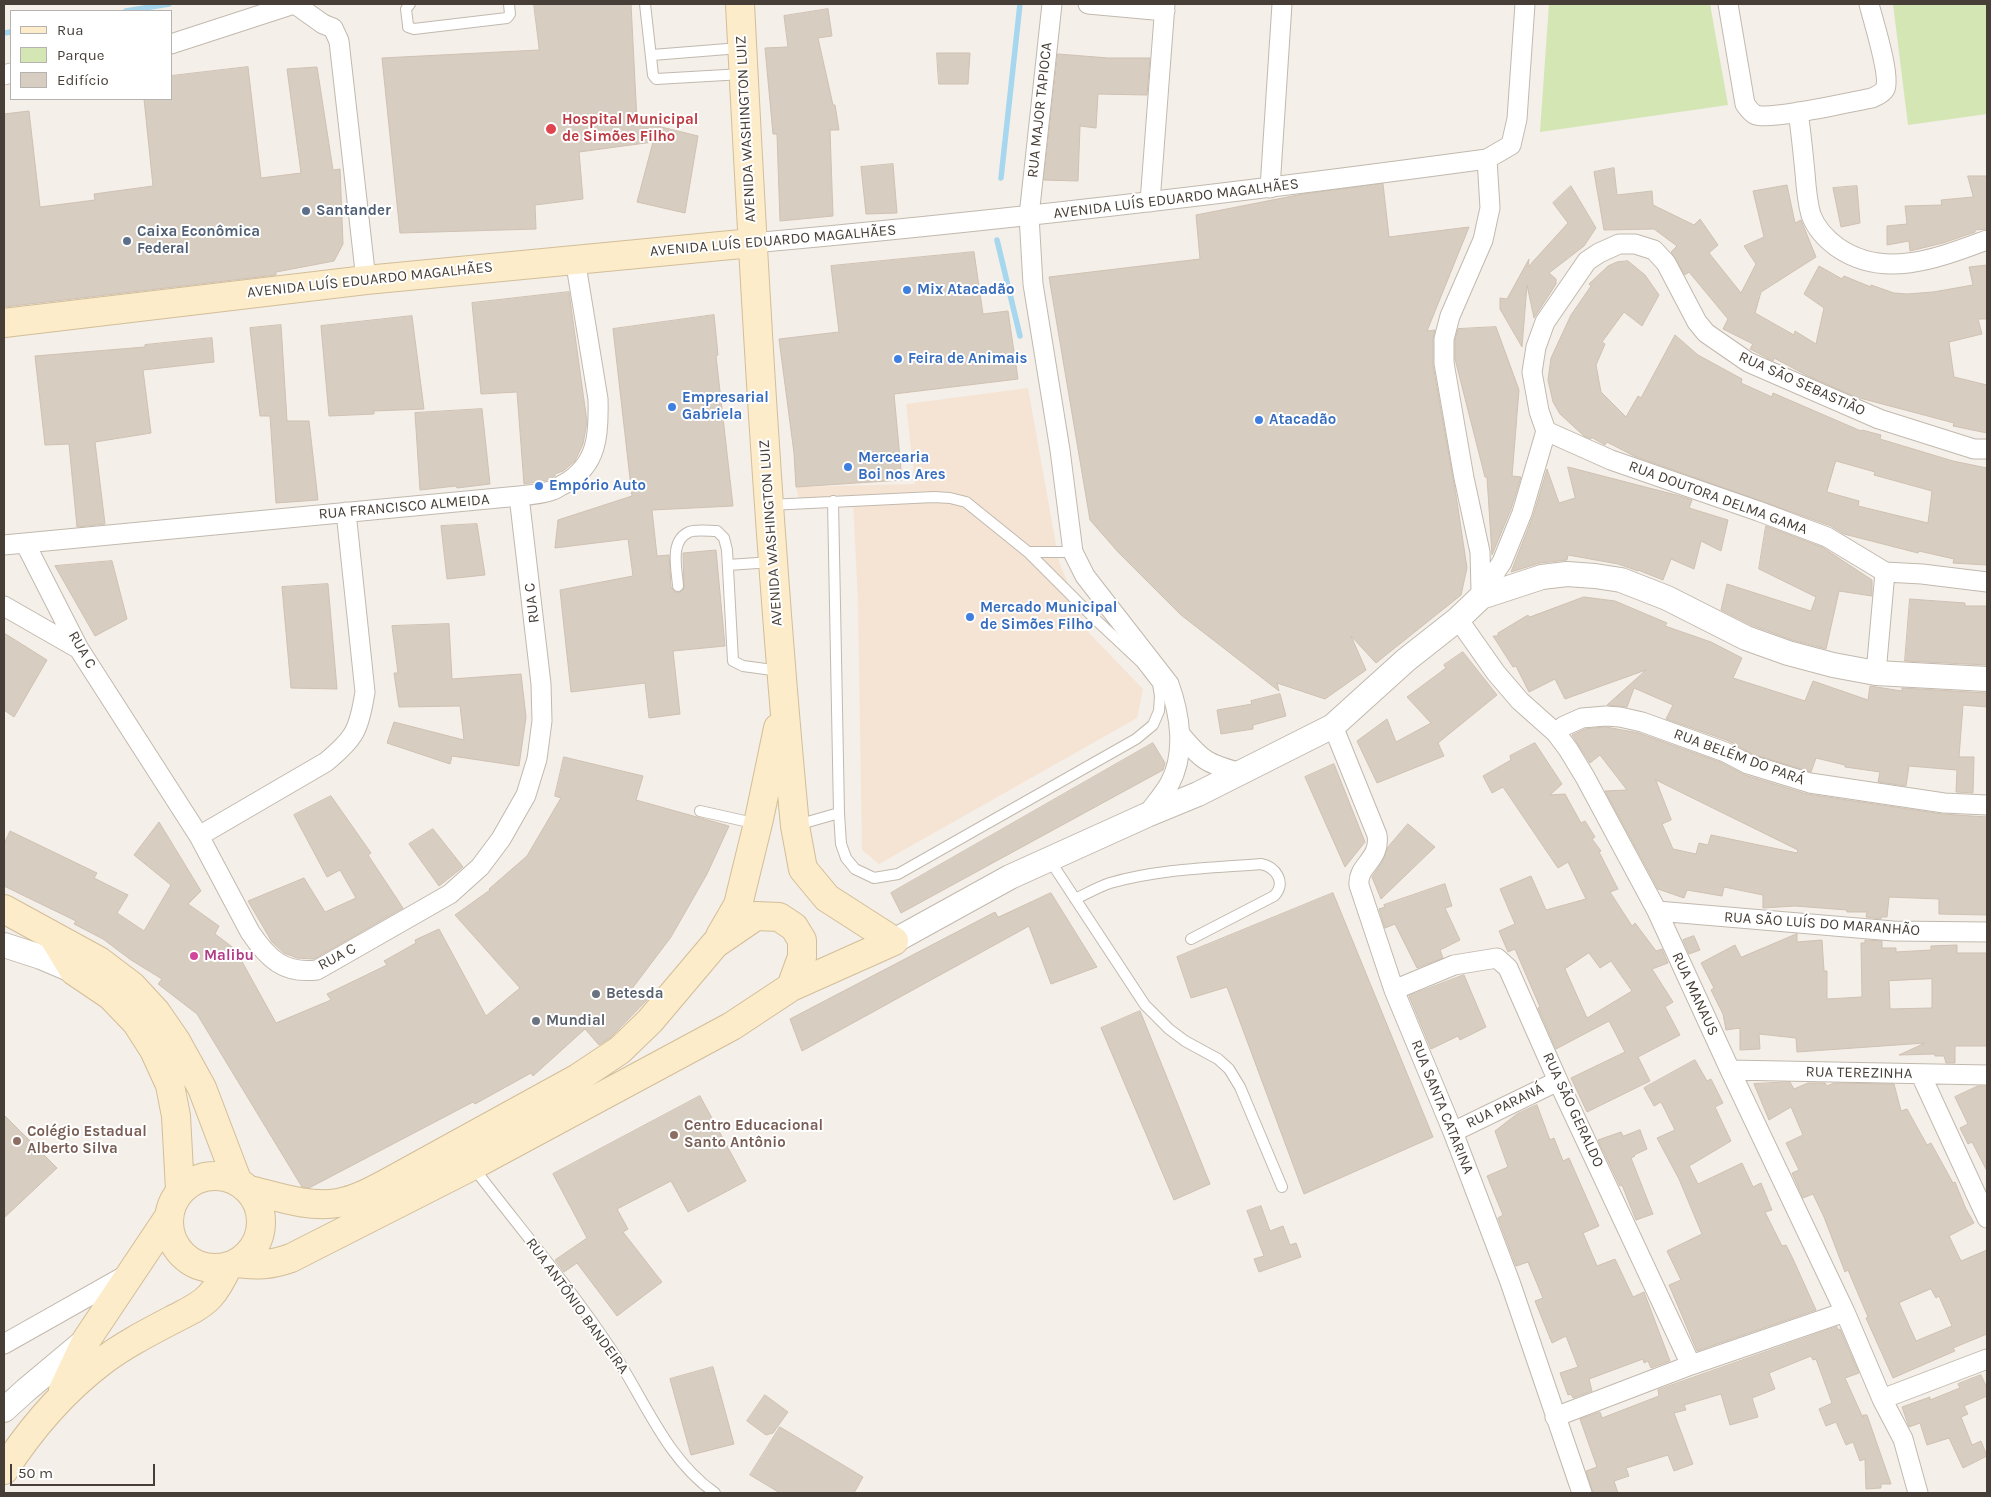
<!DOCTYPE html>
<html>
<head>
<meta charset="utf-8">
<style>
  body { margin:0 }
  #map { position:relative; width:1991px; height:1497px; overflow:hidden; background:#f4efe8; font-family:Karla,sans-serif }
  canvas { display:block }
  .frame { position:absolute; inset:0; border:5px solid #473f37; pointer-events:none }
  .legend { position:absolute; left:10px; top:10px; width:162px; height:90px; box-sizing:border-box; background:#fff; border:1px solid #b5b2af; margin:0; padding:6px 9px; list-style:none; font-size:15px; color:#473f37 }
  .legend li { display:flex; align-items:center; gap:10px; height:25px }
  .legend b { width:25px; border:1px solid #b5b2af }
  .scale { position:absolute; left:10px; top:1464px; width:145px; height:22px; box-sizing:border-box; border:2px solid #473f37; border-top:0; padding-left:6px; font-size:15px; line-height:18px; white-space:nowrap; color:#473f37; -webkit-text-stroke:4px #fff; paint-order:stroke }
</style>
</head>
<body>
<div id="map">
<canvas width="1991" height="1497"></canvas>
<div class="frame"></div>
<ul class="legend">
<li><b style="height:6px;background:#fdecc9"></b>Rua</li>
<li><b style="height:14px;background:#d3e6b3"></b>Parque</li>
<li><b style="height:14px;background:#d8cdc1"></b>Edifício</li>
</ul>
<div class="scale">50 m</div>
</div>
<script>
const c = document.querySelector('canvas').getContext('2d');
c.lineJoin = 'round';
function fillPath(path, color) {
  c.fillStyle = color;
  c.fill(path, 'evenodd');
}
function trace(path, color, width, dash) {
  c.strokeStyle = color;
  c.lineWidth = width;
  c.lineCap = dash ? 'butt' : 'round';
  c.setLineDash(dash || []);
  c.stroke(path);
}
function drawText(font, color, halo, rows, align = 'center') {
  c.font = font + ' Karla,sans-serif';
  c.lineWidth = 4;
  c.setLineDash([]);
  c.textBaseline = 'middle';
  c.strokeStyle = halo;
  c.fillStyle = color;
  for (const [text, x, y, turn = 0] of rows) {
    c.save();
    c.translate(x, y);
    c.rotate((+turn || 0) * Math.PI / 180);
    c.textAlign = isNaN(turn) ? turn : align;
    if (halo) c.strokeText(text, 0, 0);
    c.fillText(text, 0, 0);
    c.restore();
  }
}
fillPath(new Path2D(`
  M1028,388L1059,562L1089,633L1143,689L1137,718L879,864L862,850L858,601L853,501L800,503L796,487L915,484L906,404Z`), '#f5e4d4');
fillPath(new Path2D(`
  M1549,4H1710L1728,105L1540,132Z
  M1893,4H1987V114L1908,125Z`), '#d3e6b3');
trace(new Path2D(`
  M126,11L169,4
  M4,33L11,32
  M1001,178L1020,4
  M997,240L1020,336`), '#a7d7ee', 5.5);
const building = new Path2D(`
  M534,4H631L637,121L698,136L685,213L637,202L653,142L579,152L583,199L535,205L536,229L400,233L382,58L539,50Z
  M828,9L832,36L818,38L833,105H835L839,130H830L833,216L780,221L777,134H773L765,48L788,47L784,16Z
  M937,53H970L968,84H939Z
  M1058,54L1108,58H1150L1147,95L1098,94L1096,128L1080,126L1078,181L1044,180Z
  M248,67L261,178L301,173L287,69L317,67L333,170L340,169L343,244L334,261L276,272V275L4,307V114L29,111L40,207L95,200L94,194L153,186L144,99H171V76Z
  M893,164L897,213L866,214L861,167Z
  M1614,168L1617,195L1652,191L1653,205L1694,225L1700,219L1718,245L1709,253L1741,293L1756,264L1744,246L1764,237L1753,191L1787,185L1795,223L1801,220L1816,257L1761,292L1755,313L1794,335L1795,331L1816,344L1824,308L1804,294L1819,266L1842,279L1844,276L1871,287V285L1894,293L1907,294L1933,292L1973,285L1969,267L1987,265V319H1978L1982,334L1949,342L1954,377L1987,385V433L1953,426L1954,423L1856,397L1808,376L1774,358L1773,361L1750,349L1753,344L1723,329L1728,319L1689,272L1685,275L1671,252L1677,246L1654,229L1604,230L1594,172Z
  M1968,176H1987V229L1975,230V232L1943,243L1910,251L1909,241L1887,245V226L1907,224L1905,206L1942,205L1941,200L1973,197Z
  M1383,184L1389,237L1469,227L1427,331L1435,330L1433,339V365L1456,495L1467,568L1461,595L1376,663L1351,636L1366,670L1325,699L1277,683L1279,691L1181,615L1118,552L1090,520L1049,277L1200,259L1196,215L1303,194Z
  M1571,186L1596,228L1584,246L1549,273L1556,279V284L1534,318L1527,285L1522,347L1500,309V298L1507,299L1529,259L1528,267L1568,223L1553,203Z
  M1857,186L1860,223L1841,227L1833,188Z
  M974,252L983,314L1008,311L1018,379L894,394L902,480L796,487L794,453L779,339L839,332L831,266Z
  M1628,261L1645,275L1659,295L1642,326L1624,312L1602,342L1605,344L1596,365L1601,392L1626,417L1638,396L1641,398L1675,335L1698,355L1742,379L1741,383L1772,397L1773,393L1861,431L1862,430L1881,435L1880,439L1953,461L1987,468V565L1953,563L1954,559L1919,551L1918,553L1844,534L1831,526L1634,456L1607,442L1605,445L1591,437V439L1584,436L1560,414L1553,402L1548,380L1551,358L1571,315L1591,286L1589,284L1608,266L1617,262ZM1836,461L1875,472L1874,475L1932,491L1928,523L1858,506L1859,501L1827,492Z
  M569,292L587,422L583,444L575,461L563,471L555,474V476L548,480L524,484L517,392L481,394L472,303Z
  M714,315L718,355L716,356L733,506L652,510L657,556L669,555L671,587L675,592L679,593L684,588L683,553L716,550L725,646L673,651L680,714L649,718L645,683L571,692L560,590L633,576L628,539L555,548L558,520L632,496L613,329Z
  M412,316L424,409L374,411V414L329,416L321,326Z
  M281,325L287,421H309L318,500L276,503L270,416H260L250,328Z
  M1496,327L1519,390L1512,476L1521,477L1511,509L1492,555L1487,477H1485L1455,359V340L1458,329Z
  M212,338L214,362L143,370L151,433L95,442L105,524L77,527L69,444L45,445L35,356L145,347V345Z
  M482,409L490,484L457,488L456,486L420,490L415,413Z
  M1568,467L1680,496L1692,500L1689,508L1728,520L1721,551L1701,541L1694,569L1671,559L1663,580L1638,570V571L1618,564L1568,555L1567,560L1540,563L1511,572L1533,516L1547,469L1559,503L1575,498Z
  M477,524L485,575L447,579L441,526Z
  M1766,526L1822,547L1872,580V596L1839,591L1826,649L1792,640L1751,625L1721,610L1727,584L1811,611L1816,597L1759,569Z
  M112,561L127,619L95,636L55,566Z
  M328,584L337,689L291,688L282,587Z
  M1584,597L1615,601L1667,623L1665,626L1711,642L1742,658L1733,678L1805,701L1813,681L1868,700L1870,686L1902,691V688L1987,693V707L1963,705L1959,757H1974L1973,793L1956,792L1957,770L1909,766L1906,786L1878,782L1880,772L1845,767V765L1816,758L1811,772L1752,754L1729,741L1666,719L1673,705L1634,688L1627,707L1607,705L1646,670L1565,699L1555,679L1529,692L1516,666L1513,667L1493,636H1498V633L1528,615L1529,617Z
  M1910,599L1965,603V606H1987V665L1905,661Z
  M449,624L452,679L521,674L526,717L519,766L452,756L450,764L387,743L394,722L464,740L460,706L399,707L394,673H398L392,626Z
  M4,633L47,660L14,717L4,710Z
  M1463,652L1497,695L1438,743L1444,756L1377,783L1357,741L1387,719L1396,742L1431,723L1407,697L1446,668L1444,665Z
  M1280,694L1286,716L1253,725V729L1221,734L1217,710L1252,704L1251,701Z
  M1606,727L1639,733L1720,762L1745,775L1807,794L1942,814L1987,817V915L1939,914V899L1889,897L1887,917H1881V919L1866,917L1867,912H1847V910L1795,906L1763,908V895L1724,887L1722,896L1687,890L1684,898L1658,889L1605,791L1627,790L1600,755L1590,763L1572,735L1585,729ZM1656,780L1798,850L1797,853L1711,835L1708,845L1699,843L1696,854L1673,849L1662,824L1671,820Z
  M1153,743L1165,763L1163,770L901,913L891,893Z
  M1535,743L1562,784L1550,795L1565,794L1581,823L1585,821L1595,837L1592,839L1601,851L1599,852L1618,889L1610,892L1632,926L1635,923L1656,951L1662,949L1668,963L1652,969L1673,1002L1665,1007L1680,1035L1638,1057L1650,1081L1587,1112L1571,1078L1625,1052L1609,1021L1556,1049L1538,1008L1540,1007L1515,949L1508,952L1499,931L1515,924L1500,889L1531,876L1546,910L1586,899L1568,862L1558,868L1503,787L1492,793L1483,776L1511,760L1510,756ZM1589,953L1600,968L1611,961L1632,991L1587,1018L1565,969Z
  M564,757L643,776L636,800L729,826L707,874L671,937L631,990L648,999L610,1038L599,1045L585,1029L533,1076L531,1073L475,1104L473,1102L309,1188L302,1187L197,1014L158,984L162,979L131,960L103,939L74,924L76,921L4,886V844L10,831L97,873L94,878L128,895L117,913L144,931L171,885L134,855L159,822L201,891L188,904L219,926L215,934L235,949L276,1023L331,1000L327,994L387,965L384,961L416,943L415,940L439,929L486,1016L520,988L455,915L490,890L489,889L527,856L561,798L555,796Z
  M1334,764L1365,842L1345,867L1305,777Z
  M331,796L371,853L368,855L403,908L314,959L297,958L284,953L272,942L248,901L304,878L325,912L356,898L340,870L327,877L294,815Z
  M1408,824L1435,847L1381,899L1372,877L1382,862L1388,847Z
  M433,829L463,867L439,886L409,844Z
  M1445,884L1452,906L1445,908L1460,940L1440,950L1443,958L1417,968L1395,924L1385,928L1379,909L1385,907L1384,905Z
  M1051,893L1097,967L1051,984L1029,926L802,1051L790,1019L995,912L998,917Z
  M1333,893L1433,1137L1304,1194L1227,987L1191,998L1177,957Z
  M1797,934V942L1822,940L1824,971H1827V999L1862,997L1861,943H1865V940L1882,941V948H1896V952L1931,950V946L1957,945V953H1987V1046H1955V1063H1946L1944,1056H1935V1054L1899,1055L1925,1043L1797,1052L1796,1038L1759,1034L1760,1049L1740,1050V1028L1726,1030L1723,1014L1711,990L1714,988L1701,963L1735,945L1741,957ZM1932,979V1008L1890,1009L1889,981Z
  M1694,936L1700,950L1689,954L1683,940Z
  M1464,975L1486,1027L1460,1040L1458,1036L1431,1049L1409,996Z
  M1140,1011L1210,1184L1174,1200L1101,1028Z
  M1695,1060L1707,1081L1711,1079L1723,1103L1715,1107L1731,1141L1689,1166L1698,1184L1742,1163L1753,1187L1761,1183L1772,1210L1765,1212L1782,1246L1786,1245L1793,1259L1816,1310L1697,1351L1669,1285L1681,1280L1667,1251L1702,1234L1679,1179L1657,1138L1675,1130L1661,1102L1654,1106L1644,1088Z
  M1790,1082L1794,1089L1808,1083H1825L1827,1086L1834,1083L1894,1084L1901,1111L1907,1109L1927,1145L1931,1143L1953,1183L1955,1182L1966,1209L1974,1223L1949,1236L1961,1261L1987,1250V1334L1953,1348L1955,1351L1893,1378L1866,1318L1868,1317L1848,1270L1845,1272L1824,1217L1813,1194L1803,1198L1792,1173L1799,1170L1786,1143L1803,1135L1791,1107L1769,1120L1754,1084ZM1931,1289L1936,1298L1939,1296L1952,1326L1916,1341L1899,1303Z
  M1978,1086H1987V1171L1972,1142L1968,1144L1960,1128L1968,1124L1955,1097Z
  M700,1096L746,1181L688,1212L671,1181L617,1209L628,1229L623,1232L662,1282L617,1316L577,1263L564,1272L555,1260L587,1238L553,1174Z
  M1537,1105L1550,1140L1554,1138L1563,1161L1569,1158L1599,1226L1583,1233L1597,1266L1615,1259L1633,1297L1644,1292L1670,1361L1651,1368L1648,1361L1644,1363L1643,1359L1589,1379L1592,1391L1573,1398L1571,1394L1568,1395L1560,1373L1578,1367L1566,1336L1552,1343L1535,1301L1543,1298L1528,1262L1516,1266L1498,1218L1503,1215L1487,1176L1508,1167L1495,1131L1517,1114Z
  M4,1115L57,1168L4,1218Z
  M1640,1130L1647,1149L1634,1155L1635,1156L1631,1158L1653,1214L1636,1220L1622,1185L1620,1186L1598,1140L1621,1132L1623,1136Z
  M1261,1206L1270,1231L1283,1226L1290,1245L1296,1243L1301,1257L1259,1272L1254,1259L1264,1256L1247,1211Z
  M1837,1327L1838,1330L1840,1329L1859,1373L1845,1378L1863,1418V1415H1867L1891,1484H1881V1488L1866,1489L1865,1459L1860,1461L1853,1442L1846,1445L1836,1422L1826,1426L1819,1409L1832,1403L1816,1359L1813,1360L1811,1356L1769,1373L1775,1389L1752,1398L1758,1417L1730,1425L1721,1394L1684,1405L1686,1410L1674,1413L1693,1464L1674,1471L1668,1455L1626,1468L1629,1476L1614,1481L1618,1493H1593L1586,1471L1597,1467L1580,1419L1600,1412L1602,1418L1659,1396L1658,1390Z
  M713,1367L734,1444L691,1455L670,1379Z
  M1981,1375L1987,1388V1396L1964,1406L1968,1414L1961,1417L1972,1445L1981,1441L1987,1456L1963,1468L1949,1438L1927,1445L1920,1423L1909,1427L1902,1407L1930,1397V1400L1960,1388L1958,1384Z
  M765,1395L788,1412L773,1433L766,1435L747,1421Z
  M780,1427L863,1477L854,1493H780L750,1475Z`);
fillPath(building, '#d8cdc1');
trace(building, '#cfc1b2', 1);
const service = new Path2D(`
  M410,4L406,9L408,25V27L414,29L507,18L510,14L509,4
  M645,4L653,75L656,79L743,74
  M652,55L740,48
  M769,505L934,497L950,498L966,502L1028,552L1094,618L1141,662L1158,684L1160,696L1159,711L1153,725L1136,739L898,874L874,878L855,869L846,858L841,844L839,813L833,501
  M1028,552H1073
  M728,565L772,562
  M678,586C677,569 669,541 689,532C696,529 709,531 717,531L724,538L727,550L733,661L743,666L780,671
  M700,811L758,824
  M797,825L839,813
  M1049,859L1145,1005L1169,1029L1185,1041L1218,1059L1229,1069L1240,1087L1282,1187
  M1075,899C1086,894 1098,887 1110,883C1159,869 1210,868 1261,864C1276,867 1287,883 1274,896L1191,939
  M473,1167C519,1227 569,1286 611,1349C644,1398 665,1458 715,1493`);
const minor = new Path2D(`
  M295,4L323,24L333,28L339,41L366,280
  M1052,4L1029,216L1033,284L1060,450L1073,552L1085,576L1169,684C1180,714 1186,753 1170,783C1164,794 1154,805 1147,815
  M1088,4L1165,11
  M1728,4L1745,104C1748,108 1751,113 1756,115C1772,120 1851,102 1872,98C1876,96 1882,94 1885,89C1891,76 1873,20 1869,4
  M171,44L294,4
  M4,75L11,73
  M1798,112C1801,132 1803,152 1805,173C1806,187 1807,201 1811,215C1816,228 1826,239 1837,247C1884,280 1938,258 1987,240
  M1270,188L1282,4
  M1150,202L1165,4
  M752,243C998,221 1243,192 1487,159L1511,145L1517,119L1525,4
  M1546,431L1539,411L1532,372L1536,347L1545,322L1587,261L1599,253L1619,244H1635L1654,250L1666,263L1697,322L1706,333L1748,362L1879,419L1974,449H1987
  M1546,431L1611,460L1758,511L1827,537L1885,572L1922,574L1987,582
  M25,543L79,649L199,836L250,932C268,959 284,974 317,970L450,894L480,867L501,839L526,795L537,759L542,721L541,684L519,496
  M4,545L519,496C529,495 541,494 550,491C555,490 560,486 564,484C598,465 599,434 598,399L575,259
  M1481,591L1480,552L1464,478L1444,363V339L1450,316L1483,240L1490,208L1487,159
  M1481,594L1502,562L1522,513L1546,431
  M4,606L79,649
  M1458,619L1496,673L1520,701L1556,733L1568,749L1585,777L1657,911L1730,1070L1845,1312L1882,1399L1903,1439L1918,1493
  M1876,673L1885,572
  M1333,726L1377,835C1381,860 1357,865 1359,885L1394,990L1453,1132L1510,1282L1582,1493
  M1556,733L1564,726L1582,718L1606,716L1620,717L1642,722L1725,752L1748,764L1810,783L1944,803L1987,805
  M1180,734C1202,761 1208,764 1241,773
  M199,836L326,762C355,738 359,730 365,692L346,512
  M1657,911L1893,931L1987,932
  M1394,990L1454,965L1497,958L1508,968L1558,1081L1691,1365
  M1730,1070L1987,1075
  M1921,1075L1987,1218
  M1453,1132L1558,1081
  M4,1344L128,1274
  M1882,1399L1987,1359
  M1555,1417L1691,1365L1845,1312`);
const tertiary = new Path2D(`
  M894,941L1010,877L1147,815L1198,794L1333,726L1406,660L1458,619L1481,597L1542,577L1567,574L1595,576L1621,580L1667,598L1746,638L1788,653L1833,665L1876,673L1987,679
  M4,945L41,957L74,971
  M4,1410L26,1390L87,1339`);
const secondary = new Path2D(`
  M740,4C754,278 769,552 795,826L803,869L827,898L894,941
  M4,323L366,280L752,243
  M4,909L99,961L132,986L156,1012L176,1041L202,1088L237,1180
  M720,936L738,905L759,819L778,728
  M54,938L74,971L111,996L136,1022L154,1050L170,1085L176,1116L180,1190
  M169 1222a46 46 0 1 1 92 0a46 46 0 1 1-92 0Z
  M250,1190C278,1197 309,1208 338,1203C355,1200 370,1192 385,1184L578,1078L620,1050L650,1021L715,944L756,916L779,917L794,927L802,940V957L791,987
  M236,1263C256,1266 271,1265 291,1258L472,1166L732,1026L791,987L894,941
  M63,1390L87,1339L168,1218
  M4,1470C30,1430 61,1393 100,1363C122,1346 147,1333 172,1320C185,1313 200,1307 210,1296C218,1287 223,1277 228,1266`);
trace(service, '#c2b9ae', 12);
trace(minor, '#c2b9ae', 21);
trace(tertiary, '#c2b9ae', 26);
trace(secondary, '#d2be99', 30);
trace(service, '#fff', 10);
trace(minor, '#fff', 19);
trace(tertiary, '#fff', 24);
trace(secondary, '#fdecc9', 28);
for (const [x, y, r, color] of [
  [551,129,6,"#e0444e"],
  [306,211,5,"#5c6f8a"],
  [127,241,5,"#5c6f8a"],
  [907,290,5,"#3f7fe0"],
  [898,359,5,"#3f7fe0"],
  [672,407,5,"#3f7fe0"],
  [1259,420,5,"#3f7fe0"],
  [848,467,5,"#3f7fe0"],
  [539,486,5,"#3f7fe0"],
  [970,617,5,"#3f7fe0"],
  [194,956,5,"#d1479c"],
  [596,994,5,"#6b7280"],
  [536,1021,5,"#6b7280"],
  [674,1135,5,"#8d6e63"],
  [17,1141,5,"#8d6e63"]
]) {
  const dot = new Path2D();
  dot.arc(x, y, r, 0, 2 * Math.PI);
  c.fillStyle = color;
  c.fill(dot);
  trace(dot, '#fff', 2);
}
drawText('15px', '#473f37', '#fff', [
  ["RUA MAJOR TAPIOCA",1040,110,-84],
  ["AVENIDA WASHINGTON LUIZ",746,129,-93],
  ["AVENIDA LUÍS EDUARDO MAGALHÃES",1176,199,-7],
  ["AVENIDA LUÍS EDUARDO MAGALHÃES",773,241,-5],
  ["AVENIDA LUÍS EDUARDO MAGALHÃES",370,280,-6],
  ["RUA SÃO SEBASTIÃO",1802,384,24],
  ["RUA DOUTORA DELMA GAMA",1718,498,20],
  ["RUA FRANCISCO ALMEIDA",404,507,-5],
  ["AVENIDA WASHINGTON LUIZ",771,533,-94],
  ["RUA C",532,603,-97],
  ["RUA C",82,650,60],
  ["RUA BELÉM DO PARÁ",1739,757,20],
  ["RUA SÃO LUÍS DO MARANHÃO",1822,924,4],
  ["RUA C",337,957,-28],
  ["RUA MANAUS",1695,994,65],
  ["RUA TEREZINHA",1859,1073,1],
  ["RUA PARANÁ",1505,1106,-26],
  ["RUA SANTA CATARINA",1442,1107,68],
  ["RUA SÃO GERALDO",1573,1110,65],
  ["RUA ANTÔNIO BANDEIRA",577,1306,54]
]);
drawText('bold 15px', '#be3a42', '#fff', [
  ["Hospital Municipal",562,120],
  ["de Simões Filho",562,137]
], 'left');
drawText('bold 15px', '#4e5e75', '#fff', [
  ["Santander",316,211],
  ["Caixa Econômica",137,232],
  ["Federal",137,249]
], 'left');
drawText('bold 15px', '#366cbe', '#fff', [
  ["Mix Atacadão",917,290],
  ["Feira de Animais",908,359],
  ["Empresarial",682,398],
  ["Gabriela",682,415],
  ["Atacadão",1269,420],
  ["Mercearia",858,458],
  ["Boi nos Ares",858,475],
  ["Empório Auto",549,486],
  ["Mercado Municipal",980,608],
  ["de Simões Filho",980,625]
], 'left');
drawText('bold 15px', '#b23c85', '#fff', [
  ["Malibu",204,956]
], 'left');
drawText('bold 15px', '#5b616d', '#fff', [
  ["Betesda",606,994],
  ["Mundial",546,1021]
], 'left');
drawText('bold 15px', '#785e54', '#fff', [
  ["Centro Educacional",684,1126],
  ["Santo Antônio",684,1143],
  ["Colégio Estadual",27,1132],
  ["Alberto Silva",27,1149]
], 'left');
</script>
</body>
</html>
